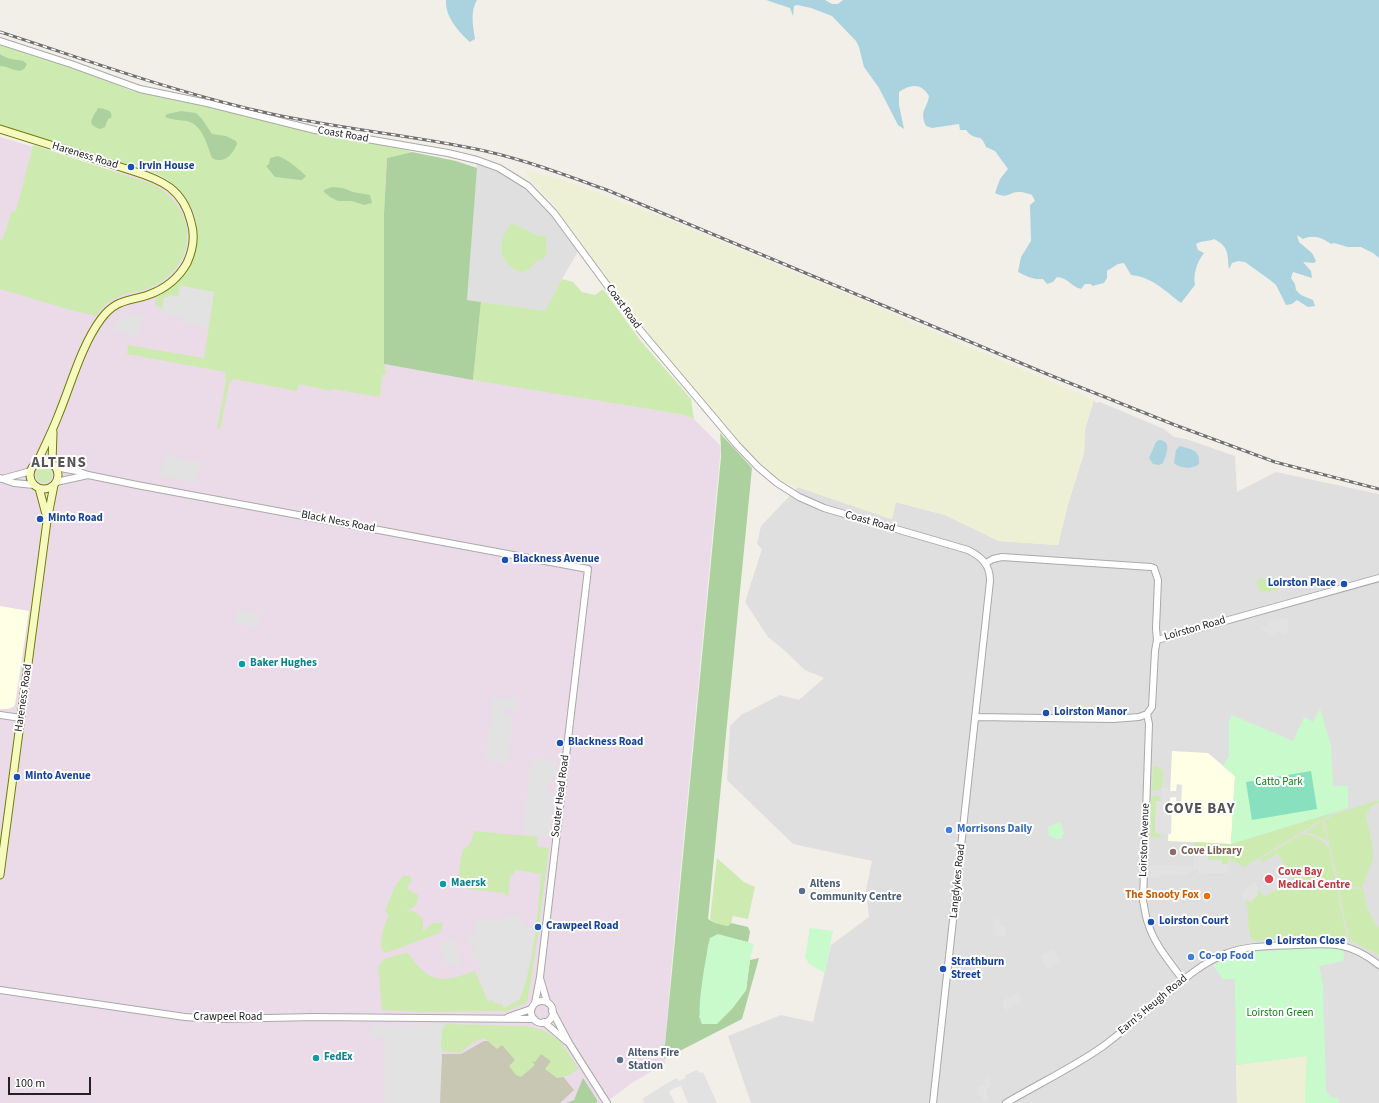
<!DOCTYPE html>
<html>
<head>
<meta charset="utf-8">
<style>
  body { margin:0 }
  #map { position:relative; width:1379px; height:1103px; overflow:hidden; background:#f2efe9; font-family:"Source Sans 3",sans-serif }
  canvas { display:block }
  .scale { position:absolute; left:8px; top:1077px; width:83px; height:18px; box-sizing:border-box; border:2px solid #222; border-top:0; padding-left:5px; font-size:12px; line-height:14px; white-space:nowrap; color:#222; -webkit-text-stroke:3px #fff; paint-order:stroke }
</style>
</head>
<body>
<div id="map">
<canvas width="1379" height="1103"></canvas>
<div class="scale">100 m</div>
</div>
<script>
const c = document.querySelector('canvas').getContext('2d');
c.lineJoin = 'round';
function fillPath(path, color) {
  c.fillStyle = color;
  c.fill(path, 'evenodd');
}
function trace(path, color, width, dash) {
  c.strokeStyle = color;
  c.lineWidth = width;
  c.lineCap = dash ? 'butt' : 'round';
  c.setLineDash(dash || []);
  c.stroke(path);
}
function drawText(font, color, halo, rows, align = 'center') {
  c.font = font + ' "Source Sans 3",sans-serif';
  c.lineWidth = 4;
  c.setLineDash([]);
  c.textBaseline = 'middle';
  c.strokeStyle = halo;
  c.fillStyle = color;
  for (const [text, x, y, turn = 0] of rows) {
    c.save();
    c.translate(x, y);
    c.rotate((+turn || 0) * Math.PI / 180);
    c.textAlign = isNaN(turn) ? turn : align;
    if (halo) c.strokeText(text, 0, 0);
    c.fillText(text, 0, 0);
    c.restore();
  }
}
fillPath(new Path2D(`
  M477,160L528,186L580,248L562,279L545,312L467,300Z
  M1094,400L1096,403L1100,402L1164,429L1174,437L1186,439L1235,456L1237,492L1276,472L1379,494V1103H1323L1236,1065L1237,1103H751L728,1036L781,1015L813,1022L831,945L869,917L866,890L872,861L793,844L727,780L730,726L741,715L780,695L799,700L824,678L805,670L784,650L768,637L745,602L762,549L757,544L761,526L798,487L891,519L895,502L945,515L999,541L1058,545L1068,504L1084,453L1085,429Z`), '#e0dfdf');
fillPath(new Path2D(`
  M0,137L114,171L179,184L384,364L685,415L694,419L721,446L672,961L664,1055L665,1063L632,1083L605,1103H0Z`), '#ebdbe8');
fillPath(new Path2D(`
  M0,606L29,611L15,705L13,707L7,709H0Z
  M1172,751L1208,753L1235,776L1231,844L1168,841Z`), '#ffffe5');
fillPath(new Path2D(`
  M484,1041L536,1043L574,1090L560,1103H440L442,1054H461Z`), '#c7c7b4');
fillPath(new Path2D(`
  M525,170L567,181L669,220L873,305L966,346L1039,376L1094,400L1085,429L1084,453L1068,504L1058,545L999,541L945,515L896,502L892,519L779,481L757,462L740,443L665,356L607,280L553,203L534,184L527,175Z
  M1307,1056L1305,1103H1237L1236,1065Z`), '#eef0d5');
fillPath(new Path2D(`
  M0,43L60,62L132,91L219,108L315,133L401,148L412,152L387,158L384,213V364L387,375H382L380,397L332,389V391L299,384L297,391L233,379L229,384L220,429H217L226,381L225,372L127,354L128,345L204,358L214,292L181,286L178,297L170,295V298L164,297L162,308L156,305L155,300L157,297C210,269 212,200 157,174L0,126Z
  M33,145L152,184C169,192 181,206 186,225C192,255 172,280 146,289C136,293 125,293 116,298C107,302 102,308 96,316L71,310L0,289V239L2,240L12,211H16Z
  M511,223L539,236H546L547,254L541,260L539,259L529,269L524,272C518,272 514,269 510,266C495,251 501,239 511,223Z
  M562,279L573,282L582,292L595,295L603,289L640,340L691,399L694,419L685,415L473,380L481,302L545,311Z
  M36 475a8 8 0 1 1 16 0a8 8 0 1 1-16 0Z
  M1269,577H1274L1278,589L1267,592L1260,591L1256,581L1262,578L1268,580Z
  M1155,766H1158L1163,771C1163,780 1165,791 1153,791L1152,789L1153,768Z
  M1155,795L1159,796L1162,802L1156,801L1155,832L1160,833L1161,838L1151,837V797Z
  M1379,800V803L1371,806L1366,816L1373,847V859L1362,888L1340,886L1338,883L1324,820L1335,814Z
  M1335,812L1244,867L1236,862H1230L1231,844L1230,846L1228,864H1222V860H1207L1208,851L1194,850V842L1231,844Z
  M1322,821L1328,841L1316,835L1306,832Z
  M474,831L538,837L537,846L549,848L536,949L528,998L526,1003L507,1011L423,1012L382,1010L378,967L384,959L405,953H408C412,957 414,962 418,966C438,987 452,978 475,971L488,1002L493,1000L494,1003L502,1004L504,1008L520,999C535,959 537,916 541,874L515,870L514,875H510L508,898L504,893L468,889L458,878L462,852L471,842Z
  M1302,834C1314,835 1321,839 1329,848L1347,939L1325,937L1254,941C1246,936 1250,913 1246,902L1247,900L1250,902L1258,895L1256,893L1259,890L1264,897L1293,879L1278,854L1262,862L1260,859Z
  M717,858L744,882L755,887L748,919L733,916L731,923L728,926L715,923L710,919Z
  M403,876H410L412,880L410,884L408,885L407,889L418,895C418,907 414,906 406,912L413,911L423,918V931L433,923H443L440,933L386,953L383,951C378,943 385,923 389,915L385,912C390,899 393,886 403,876Z
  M1341,888L1363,889C1366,903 1369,917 1379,928V955L1349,940L1339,891Z
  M446,1024L526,1026L543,1030L560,1041L578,1068C573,1075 566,1077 557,1078L545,1069L551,1061L541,1054L535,1062L532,1061L535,1065L521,1077L516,1075L509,1066L515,1060L502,1045L497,1049L484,1038L472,1043L460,1053L442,1051C440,1043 440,1031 446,1024Z`), '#cdebb0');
fillPath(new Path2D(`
  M0,54C8,60 15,59 23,61L27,64C21,78 11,66 0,66Z
  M98,108C105,109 114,110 111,118L108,119L105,127L101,129C98,128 96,128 94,126C87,123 96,113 98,108Z
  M181,111L196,113L202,119L212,134L226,136L236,141L237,144C233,154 224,165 212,158C207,145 203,125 187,121C180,120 172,120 165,117L167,114Z
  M412,152L456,161L477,168L467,300L481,302L473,380L384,364V213L387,158Z
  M278,156C287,159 299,169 306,176L302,180H300L275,177L266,166L269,164L270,158Z
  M332,187L343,188L353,192L370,195L372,203L364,205L352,201H338L330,197L324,192V190Z
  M720,433L752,468L708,919L715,923L728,926L731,923L748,927L750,932L748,942L718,935L699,1018L731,1010L746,990L750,960L759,958L742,1019L664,1059V1055L721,457V446Z
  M583,1078L597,1100V1103H566L574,1100Z`), '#add19e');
fillPath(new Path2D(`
  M1320,708L1331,746L1333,786H1348V808L1231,844L1235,776L1223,766L1229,756V721L1232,715L1293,741L1304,717L1313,722Z
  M1060,822L1064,833L1061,839H1055L1049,835L1048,827Z
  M810,928L833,931L825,973L809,964L805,957Z
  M718,934L754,944L750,960L746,990L731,1010L717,1024H702C695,1013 706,960 708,946L710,938Z
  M1325,947C1335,948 1348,946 1343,961L1319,966L1323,984L1326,1091L1331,1097L1338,1098L1339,1103H1305L1307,1056L1236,1065L1235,979H1223L1213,965L1236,955L1250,952Z`), '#c8facc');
fillPath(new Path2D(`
  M1311,771L1317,809L1252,820L1246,782Z`), '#88e0be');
fillPath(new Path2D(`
  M180,286L214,292L208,328L182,323V317L162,314L165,297H169L170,295L178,297Z
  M128,313L143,316L139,336L113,331L115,322H118V318L127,319Z
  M164,456L201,462L199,474L195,483L160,476Z
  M237,610L259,613L258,627L235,624Z
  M1287,618L1289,625L1286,635L1276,631L1274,636L1264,631L1261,628L1268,626L1267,623Z
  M492,697L518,700L517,709H506L505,716L513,717L508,763L486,761Z
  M531,758L557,761L555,780H550L548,793L554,794L549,837L523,834Z
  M1177,784L1182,785L1181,808H1177L1176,798L1175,797L1167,798L1166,802H1172L1171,834L1155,833L1156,801H1162V788H1167L1170,791H1176Z
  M1194,850L1208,851V860H1222V864H1228L1229,873L1198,874V870H1193Z
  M1150,865L1192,866V871L1187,874H1162L1158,878L1150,876Z
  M1254,882L1259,890L1256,893L1258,895L1250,902L1247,898L1243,902V890L1245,892H1247L1245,888Z
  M506,916H521V922L529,928L535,929L526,981L520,999L504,1007L501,1002H496L493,999L488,1001L477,972L481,970L478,958L472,960L468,951L476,948V944L470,946L466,937L475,934V920L505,921Z
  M994,918L999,919L1000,926H1006L1004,936L992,935Z
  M453,938L463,964L455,967L454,964L447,966L438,944Z
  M1053,949L1060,961L1047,969L1040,956Z
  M980,962L986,971L974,979L970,976L963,975L964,971L968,972L970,969Z
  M1018,991L1024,1000L1007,1011L1001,1002Z
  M446,1024L442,1028L441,1045L442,1052L439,1103H385V1038H370V1026Z
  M697,1070L699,1073L703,1072L717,1103H688L681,1086L674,1088L669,1092L675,1103H642L644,1102L642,1099L669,1082L677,1078L679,1081L686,1078L685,1075Z
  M988,1076L992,1085L987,1088L988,1102L982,1101V1096L977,1095L978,1085L985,1086L986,1083L984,1079Z`), '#e2e2e2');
fillPath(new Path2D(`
  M446,0H477C470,12 473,26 475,39L470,42C458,31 445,17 446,0Z
  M766,0H825L832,4H838L843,0H1379V258L1373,253L1361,247H1348L1334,243L1331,244C1323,238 1313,234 1303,239L1297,235L1299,242L1312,253L1316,261L1314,263L1303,262L1311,271L1312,278L1293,272L1291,278L1295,284L1296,290L1301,295L1313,300L1315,306L1308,307L1297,300L1292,304L1286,305L1276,285L1270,280L1245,262L1238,261L1232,263L1229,269C1227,255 1230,247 1214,239C1208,242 1202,240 1196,244L1198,250L1204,253C1197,262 1193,274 1195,285L1181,303C1165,291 1152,277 1131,275L1124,263L1118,264L1107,271V278L1104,283L1092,286L1091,284H1085L1081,289C1070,286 1069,278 1057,277L1053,282L1047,284L1043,279C1033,280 1026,276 1018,272L1021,257L1031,241L1030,205L1035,201L1032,195C1029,194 1024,192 1020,192C1009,191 1008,200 995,193L1000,179L1008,169L995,151L986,147C981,134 979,140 971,135C969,134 968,132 966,130H960L959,124L932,128L926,126C919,110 927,110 929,96C921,83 911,84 899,92V105L904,129L898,125L879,88L864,67L859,47L856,41L832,16L811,8L797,5L794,6L793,16L790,8Z
  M1159,440C1173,441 1166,455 1163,463L1159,465L1153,464L1149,458L1156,442Z
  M1180,446C1192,450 1200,449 1199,464C1193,469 1180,469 1174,463L1176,450Z`), '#aad3df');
const tertiary = new Path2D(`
  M0,41L71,64L140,89L207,103L315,130L448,153L477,160L499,168L528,186L554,213L640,330L737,445L758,467L777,483L799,497L824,508L968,550C982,557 990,565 990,581L933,1103
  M55,467L77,471L88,475L137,485L588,569L540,977L535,1003
  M0,478L14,483L34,485
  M2,479L31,471
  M56,482L88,475
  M1157,640L1379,578
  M1147,714L1149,724L1143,901C1145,908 1145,916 1148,923C1154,944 1170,962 1183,980
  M0,715L21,718
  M975,717L1113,719L1139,717L1147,714L1152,707L1155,651L1157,640L1156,628L1158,580L1154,568L1151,567L1002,557L993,559L986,563
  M540,978L547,1002
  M0,990L185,1017L218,1019L315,1017L534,1019
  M531 1012a11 11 0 1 1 22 0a11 11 0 1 1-22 0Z
  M552,1011L569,1043L607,1103
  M508,1017L531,1009
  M544,1022L566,1041
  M1006,1103C1038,1084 1072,1068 1102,1047C1125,1030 1146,1011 1168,993C1185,978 1204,962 1225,954C1247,945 1273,946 1297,945C1332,943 1350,942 1379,965`);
const secondary = new Path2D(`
  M0,129L133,171C162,180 183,189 191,222C195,235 193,250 187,263C178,279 165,289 148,295C127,302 116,299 101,319C81,346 71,385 58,416C52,432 44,447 37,463
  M30 475a14 14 0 1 1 28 0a14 14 0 1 1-28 0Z
  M52,464L53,432
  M39,488L47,518
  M0,875L47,521L54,485`);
trace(tertiary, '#a9a9a9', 8);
trace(secondary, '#707d05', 9);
trace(tertiary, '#fff', 6);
trace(secondary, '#f7fabf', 7);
const rail = new Path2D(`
  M0,32C90,61 179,94 272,114C338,128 405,135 471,148C518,157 562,174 607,190L1047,374L1175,425L1275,462L1379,489`);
trace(rail, '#707070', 3);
trace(rail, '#fff', 1.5, [4.5]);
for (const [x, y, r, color] of [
  [131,167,4,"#1a4fb4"],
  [40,519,4,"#1a4fb4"],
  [505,560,4,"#1a4fb4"],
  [1344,584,4,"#1a4fb4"],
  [242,664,4,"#0f9aa8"],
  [1046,713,4,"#1a4fb4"],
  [560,743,4,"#1a4fb4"],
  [17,777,4,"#1a4fb4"],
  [949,830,4,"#3f7fe0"],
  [1173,852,4,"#8d6e63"],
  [1269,879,5,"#e0444e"],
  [443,884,4,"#0f9aa8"],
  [802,891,4,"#5c6f8a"],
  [1207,896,4,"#e8710a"],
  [1151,922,4,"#1a4fb4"],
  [538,927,4,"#1a4fb4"],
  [1269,942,4,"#1a4fb4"],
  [1191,957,4,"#3f7fe0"],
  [943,969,4,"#1a4fb4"],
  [316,1058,4,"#0f9aa8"],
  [620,1060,4,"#5c6f8a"]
]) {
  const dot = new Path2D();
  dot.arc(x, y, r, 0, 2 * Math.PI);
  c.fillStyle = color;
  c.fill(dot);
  trace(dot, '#fff', 1.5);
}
drawText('11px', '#222', '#fff', [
  ["Coast Road",343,135,10],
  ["Hareness Road",85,156,17],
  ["Coast Road",623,307,54],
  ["Black Ness Road",338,522,11],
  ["Coast Road",870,522,16],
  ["Loirston Road",1195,629,-16],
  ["Hareness Road",24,698,-82],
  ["Souter Head Road",561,796,-83],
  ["Loirston Avenue",1145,840,-88],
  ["Langdykes Road",958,881,-84],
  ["Earn's Heugh Road",1153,1005,-40],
  ["Crawpeel Road",228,1018]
]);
drawText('bold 11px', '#164399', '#fff', [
  ["Irvin House",139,167],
  ["Minto Road",48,519],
  ["Blackness Avenue",513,560],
  ["Loirston Place",1336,584,"right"],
  ["Loirston Manor",1054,713],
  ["Blackness Road",568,743],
  ["Minto Avenue",25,777],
  ["Loirston Court",1159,922],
  ["Crawpeel Road",546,927],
  ["Loirston Close",1277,942],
  ["Strathburn",951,963],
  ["Street",951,976]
], 'left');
drawText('bold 11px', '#0d838f', '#fff', [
  ["Baker Hughes",250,664],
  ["Maersk",451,884],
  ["FedEx",324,1058]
], 'left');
drawText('11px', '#0c8416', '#fff', [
  ["Catto Park",1279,783],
  ["Loirston Green",1280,1014]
]);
drawText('bold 11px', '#366cbe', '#fff', [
  ["Morrisons Daily",957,830],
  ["Co-op Food",1199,957]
], 'left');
drawText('bold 11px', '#785e54', '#fff', [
  ["Cove Library",1181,852]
], 'left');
drawText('bold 11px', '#be3a42', '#fff', [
  ["Cove Bay",1278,873],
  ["Medical Centre",1278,886]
], 'left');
drawText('bold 11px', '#4e5e75', '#fff', [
  ["Altens",810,885],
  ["Community Centre",810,898],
  ["Altens Fire",628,1054],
  ["Station",628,1067]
], 'left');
drawText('bold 11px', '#c56008', '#fff', [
  ["The Snooty Fox",1199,896]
], 'right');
c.letterSpacing = '1px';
drawText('bold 15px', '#555', '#fff', [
  ["ALTENS",59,464],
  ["COVE BAY",1200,810]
]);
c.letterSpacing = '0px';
</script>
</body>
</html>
